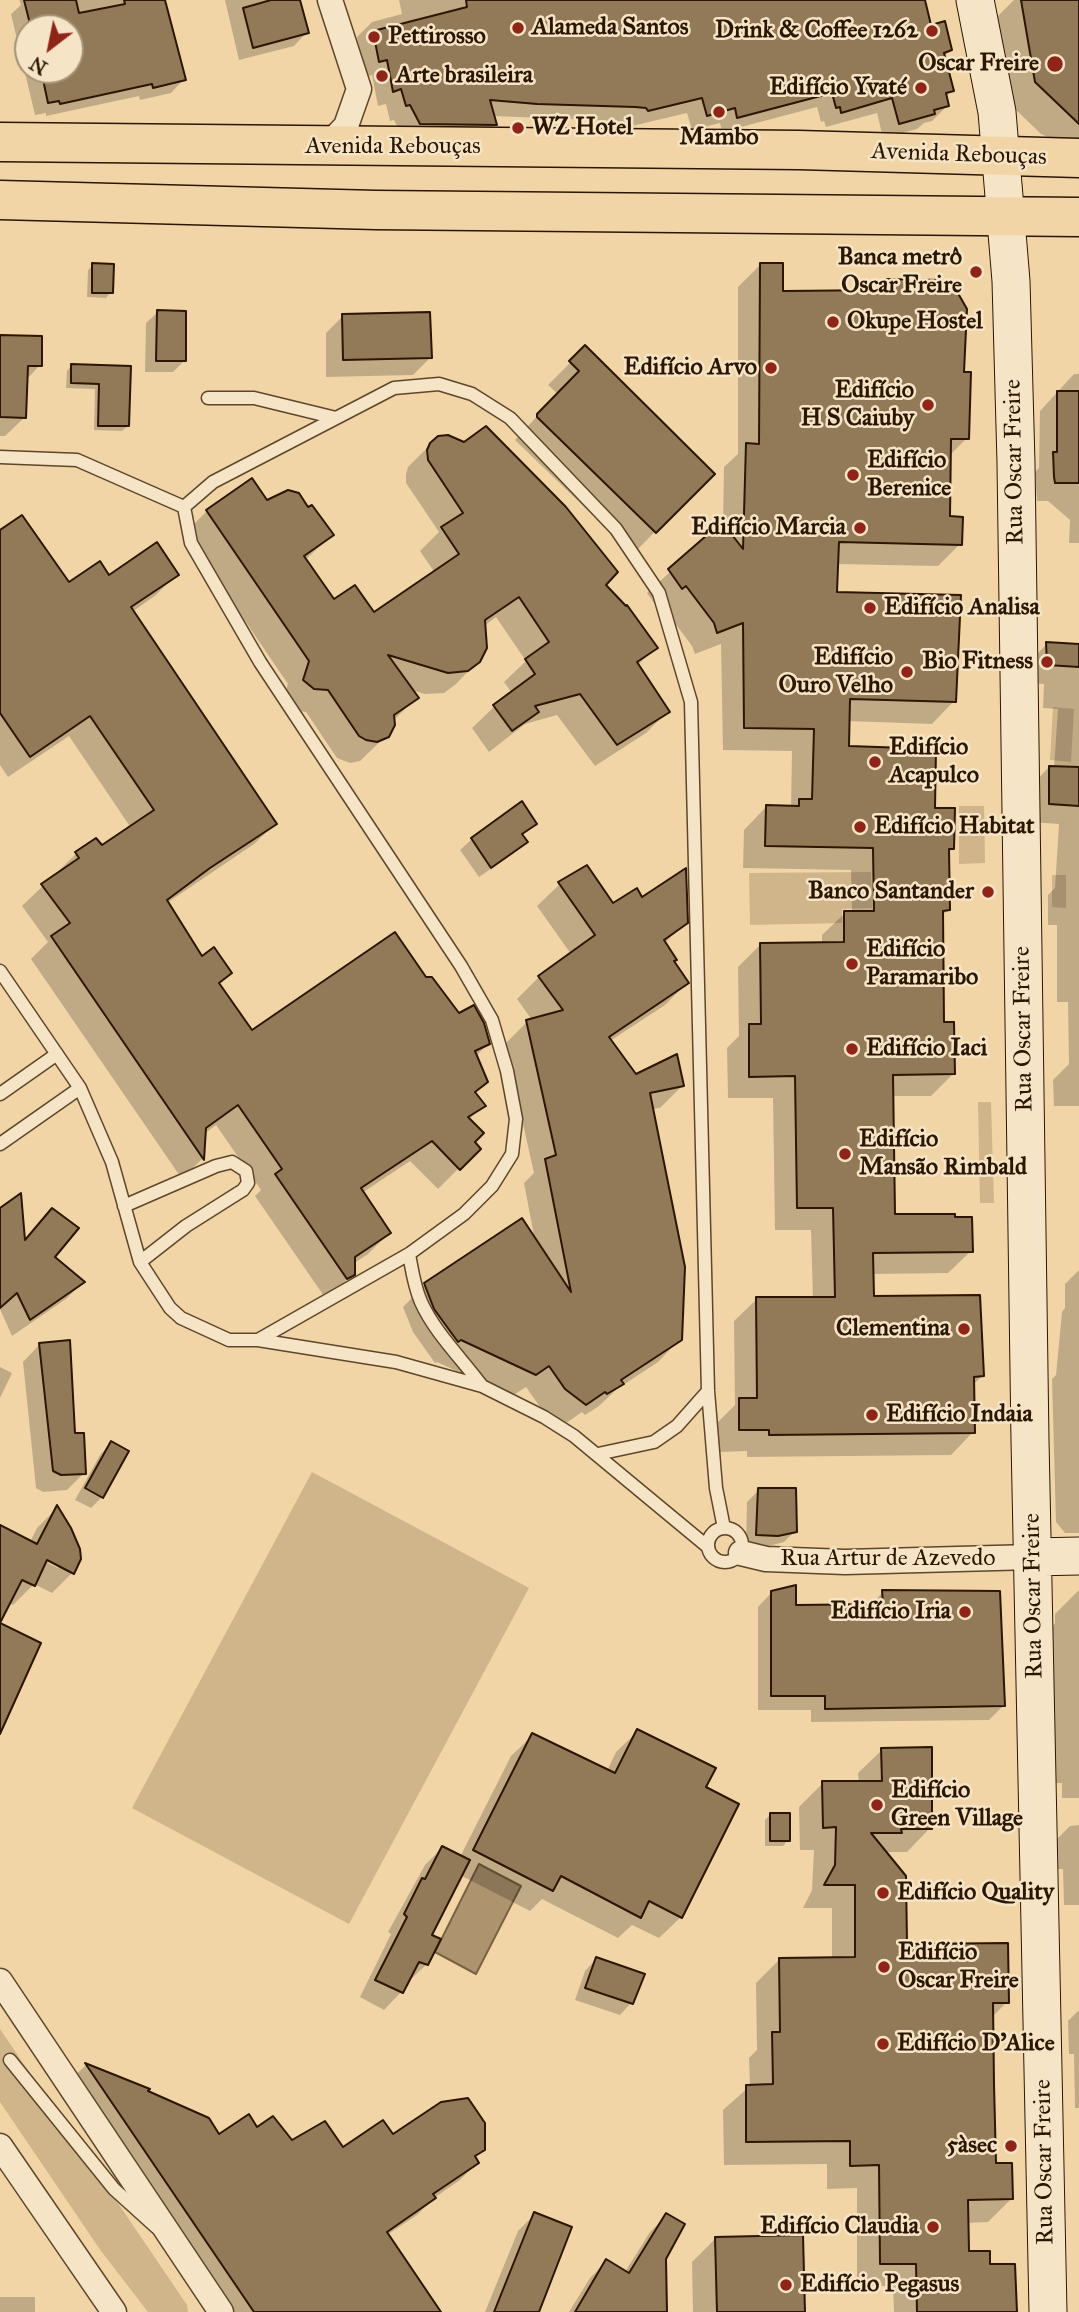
<!DOCTYPE html>
<html>
<head>
<meta charset="utf-8">
<style>
  body { margin:0 }
  #map { position:relative; width:1079px; height:2312px; overflow:hidden; background:#f1d5a7; font-family:"IM FELL Great Primer",serif }
  canvas { display:block }
  .north { position:absolute; left:14px; top:14px; width:70px; height:70px; box-sizing:border-box; background:#f6e4c6; border:2px solid #a59277; border-radius:50%; rotate:212deg; font-size:19px; font-weight:700; line-height:28px; text-align:center; color:#2c1600 }
  .north::after { content:''; display:block; margin:auto; width:24px; height:32px; background:#8f2418; clip-path:polygon(50% 0,100% 100%,50% 72%,0 100%) }
</style>
</head>
<body>
<div id="map">
<canvas width="1079" height="2312"></canvas>
<div class="north">N</div>
</div>
<script>
const c = document.querySelector('canvas').getContext('2d');
c.lineJoin = 'round';
function fillPath(path, color) {
  c.fillStyle = color;
  c.fill(path, 'evenodd');
}
function trace(path, color, width, dash) {
  c.strokeStyle = color;
  c.lineWidth = width;
  c.lineCap = dash ? 'butt' : 'round';
  c.setLineDash(dash || []);
  c.stroke(path);
}
function drawText(font, color, halo, rows, align = 'center') {
  c.font = font + ' "IM FELL Great Primer",serif';
  c.lineWidth = 5;
  c.setLineDash([]);
  c.textBaseline = 'middle';
  c.strokeStyle = halo;
  c.fillStyle = color;
  for (const [text, x, y, turn = 0] of rows) {
    c.save();
    c.translate(x, y);
    c.rotate((+turn || 0) * Math.PI / 180);
    c.textAlign = isNaN(turn) ? turn : align;
    if (halo) c.strokeText(text, 0, 0);
    c.fillText(text, 0, 0);
    c.restore();
  }
}
fillPath(new Path2D(`
  M1053,707L1074,709L1071,762L1050,760Z
  M959,806H984L985,863L959,864Z
  M871,872L872,908L842,909V923L750,925L749,873Z
  M1052,875H1066V908L1052,907Z
  M978,1102H991L994,1203H980Z
  M312,1472L529,1588L349,1924L132,1808Z
  M0,2029L187,2305L188,2312H148L101,2251L0,2102Z`), '#d0b58b');
const water = new Path2D(`
  M479,1864L521,1886L476,1974L435,1952Z`);
fillPath(water, '#ae946e');
trace(water, '#7a6242', 2);
fillPath(new Path2D(`
  M19,0H164L184,79L171,93L140,100L139,96L46,116V113L35,115L11,14L21,5ZM28,28H70V70H28Z
  M225,0H299L307,32L294,46L239,60Z
  M399,0H923L930,27L951,50L943,57L952,91L945,97L947,106L932,121L924,123L917,129L883,138L877,113L826,127L824,121L821,122L817,107L722,132L720,123L692,130L687,113L632,126L631,123L619,121L493,116L495,125L480,140L404,139L394,120L390,121L386,104L378,106L372,75L364,77L357,37L372,22L402,14Z
  M1014,0H1079V151L1041,134L1012,106L997,17Z
  M93,265L111,292L106,298L87,297L88,270Z
  M760,265L781,293L877,292L888,281L962,373L967,438L949,456L948,518L960,544L938,566L836,564V594L954,701L932,724L848,721V748L933,810L952,849L947,854L948,910L941,916L942,1024L953,1074L931,1096H891L893,1216L971,1251L948,1273L871,1274L872,1298L982,1376L972,1386L973,1432L951,1455L747,1457V1451L718,1452V1422L735,1405L734,1321L757,1299H813L811,1230H775L773,1098H728L727,1048L739,1036L738,967L760,945L822,944V935L845,913H852L851,870L743,868L744,830L766,807L791,808L792,751L723,750L721,644L695,654L692,646L663,607L659,610L647,593L723,524L724,467L738,454V287Z
  M158,312L184,361L173,372H145L146,323Z
  M343,316L430,358L413,375L326,377V333Z
  M0,337L40,365L26,380L25,417L5,436H0Z
  M585,348L712,474L633,554L515,440L558,394L548,385Z
  M72,365L129,367L128,426L122,431L94,430L95,389L66,388L67,371Z
  M1074,374H1079V543H1069L1070,520L1048,501H1037L1035,472L1039,468L1040,411Z
  M431,444L603,585L655,648L637,666L668,711L646,733L595,766L557,715L525,724L489,752L472,728L494,707L512,693L504,682L526,661L496,617L484,626L478,661L456,684L444,693L425,694L412,690L417,697L392,722L391,731L360,761L350,763L337,758L306,712L293,710L282,702L288,684L185,533L207,511L266,502L332,535L305,560L333,602L374,614L435,573L420,551L439,532L406,483V474L408,467Z
  M0,532L69,584L108,577L177,574L156,595L132,612L275,824L254,844L167,903L201,959L230,973L218,985L251,1032L425,979L488,1044L475,1057L486,1082L474,1093L483,1105L469,1120L472,1142L478,1149L438,1189L410,1161L362,1193L389,1233L368,1254L353,1264V1274L326,1299L255,1196L261,1190L216,1125L204,1134L202,1159L182,1179L31,959L48,942L22,906L76,854L96,840L101,847L131,828L69,736L8,777L0,765Z
  M1047,644L1079,646V1106H1054L1053,1080L1069,1064L1068,1002H1057V925H1048V895L1055,888L1059,824L1031,822V786L1049,767L1054,768L1058,709L1043,708L1044,684L1029,683V662Z
  M522,803L535,823L521,836L525,842L514,853L479,877L460,850L472,839Z
  M560,884L612,906L641,900L686,922L664,944L673,962L687,983L665,1005L610,1041L635,1076L682,1086L660,1108L652,1109L680,1339L658,1362L617,1389L599,1406L585,1415L582,1412L562,1426L543,1411L526,1387L512,1396L437,1362L435,1363L413,1332L403,1307L425,1285L535,1241L524,1183L534,1173L505,1044L527,1022L532,1020L517,999L539,977L571,954L537,906Z
  M0,1210L23,1241L52,1210L53,1257L82,1283L66,1299L12,1336L0,1309Z
  M1079,1270V1533H1065L1056,1522L1052,1379L1056,1375L1062,1312L1065,1308V1284Z
  M40,1344L74,1435L84,1473L67,1490L43,1492L36,1488L23,1362Z
  M0,1367L12,1373L0,1398Z
  M111,1443L102,1497L91,1508L75,1500L100,1455Z
  M759,1490L795,1531L784,1542L765,1547L746,1546L747,1502Z
  M57,1508L73,1572L52,1593L34,1584L13,1605L8,1603L0,1619V1530L30,1542L37,1528ZM40,1555L58,1564V1568L38,1558Z
  M1079,1590V1798H1062V1783H1044L1052,1627L1055,1623V1614Z
  M772,1592L795,1607L870,1606L883,1592L1003,1706L989,1720L811,1722V1710H758V1607Z
  M638,1731L704,1788L681,1917L659,1938L632,1925L618,1938L542,1899L530,1911L460,1875L430,1936L427,1964L409,1981H407L401,1992L384,2010L360,1997L391,1934L388,1932L425,1865L442,1848L460,1857L511,1756L533,1735L607,1771L616,1752Z
  M882,1750L930,1828L907,1852H884L906,1946L1007,2002L991,2018L994,2165L1011,2199L988,2222L967,2223V2253L988,2265L1014,2312H851H894L893,2286H857V2188L827,2189V2164L724,2165L723,2110L750,2086L749,2058L757,2050L756,1983L779,1960L832,1959V1908H803L812,1890L814,1850H800L799,1807L823,1783H859L858,1773Z
  M770,1815L788,1840L783,1846H765V1820Z
  M1079,1825V1905H1064L1063,1869H1045V1851L1070,1826Z
  M596,1959L631,2003L620,2015L575,2000L585,1971Z
  M1079,2010V2108H1075L1074,2054H1069L1068,2021Z
  M86,2065L147,2090L145,2092L219,2136L257,2130L291,2142L342,2150L392,2136L483,2149L474,2158L477,2163L460,2180L434,2198L417,2215L387,2235L439,2312H226L69,2081Z
  M535,2214L537,2312H485L518,2231Z
  M667,2215L665,2312H569L590,2278L607,2261L625,2272L650,2232Z
  M716,2238L803,2312H693L692,2262Z
  M0,2297H35V2312H0Z`), '#0003');
const building = new Path2D(`
  M24,0H76L79,13L125,4L124,0H165L186,80L153,88L152,84L60,104L59,101L48,103L41,70H70V28H31Z
  M271,0H300L309,33L253,48L243,8Z
  M466,0H925L931,25L945,21L952,50L944,53L954,91L946,93L949,106L934,110L935,114L899,124L892,98L841,113L840,107L836,108L832,93L737,118L735,108L707,116L702,98L648,111L646,108L635,107L537,104L490,100L497,125L420,124L410,105L406,106L401,89L393,92L387,60L379,62L373,31L467,7Z
  M1021,0H1079V124L1035,82Z
  M92,263L114,264L113,293H92Z
  M760,263H783V291L887,290V279L941,280L959,295L967,309L964,372H971L969,439H951L950,516L963,517L962,545L839,542L837,592L961,595L956,702L850,699L849,746L936,749L935,808H955L954,849H949L950,910L943,911L944,1022H954L955,1074L893,1075L895,1214H955V1217H972L973,1252L873,1253L874,1296L980,1295L984,1376L974,1377L975,1433L769,1435V1430H739V1398H757L756,1297H835L833,1208H797L795,1076L749,1077V1024H761L760,943L844,942V911H874L873,848L765,846L766,805L799,806V799H812L814,729L744,728L743,623L717,633L714,623L686,586L682,589L668,569L722,522L743,549L746,443L759,444Z
  M157,310L186,311V361H156Z
  M430,312L432,358L343,360L342,314Z
  M0,335L42,336V366H28L26,418L0,417Z
  M585,345L715,474L656,533L537,417V414L579,371L569,361Z
  M71,364L131,366L129,426H98L99,384L71,383Z
  M1057,391H1079V483H1055L1054,477L1053,452H1057Z
  M486,426L566,507L618,572L606,585L626,606L627,605L658,648L637,662L670,712L617,745L580,694L535,706L539,712L512,731L493,705L535,674L525,659L549,642L519,597L485,620L487,648L480,662L468,671L448,673L388,655L419,698L394,715L395,725L389,737L377,742L366,740L359,736L328,690L314,689L303,680L309,661L206,510L252,478L267,500L288,490L299,493L308,507L312,505L334,535L304,556L334,599L355,585L374,612L459,554L441,527L463,513L428,460L427,450L430,443L438,436L448,435L464,442Z
  M22,515L69,582L100,561L109,575L157,542L179,575L131,607L277,824L210,868L167,900L202,956L214,947L232,973L219,983L252,1030L395,932L426,977H432L459,1013L474,1005L484,1023L490,1044L475,1051L488,1082L475,1092L486,1106L468,1117L484,1133L475,1142L481,1149L460,1170L432,1141L361,1188L391,1233L355,1257V1275L347,1279L275,1174L282,1169L238,1105L206,1128L204,1160L51,936L70,923L41,884L79,858L75,852L96,838L102,845L154,810L90,716L30,757L0,713V530Z
  M1046,642L1079,644V667L1047,665Z
  M1049,766L1079,767V806L1049,804Z
  M522,801L537,824L522,834L528,842L491,868L471,838Z
  M587,865L613,903L637,888L642,897L686,868L688,923L664,940L677,960L674,961L689,983L609,1037L636,1074L677,1054L684,1086L650,1093L685,1267L682,1340L621,1380L624,1384L607,1394L605,1392L586,1405L565,1389L549,1366L536,1375L461,1340L458,1342L434,1309L424,1283L522,1218L571,1292L545,1159L556,1155L526,1020L563,1010L538,976L595,935L558,882Z
  M21,1193L25,1240L52,1208L79,1228L55,1257L85,1282L30,1320L17,1293L0,1308V1208Z
  M70,1340L75,1433H84L86,1474L61,1475L53,1471L39,1343Z
  M111,1441L129,1451L103,1498L85,1488Z
  M758,1488H796L797,1532L778,1536L756,1535Z
  M57,1505L71,1528L80,1549L81,1559L74,1574L47,1560L35,1586L22,1580L0,1623L41,1643L0,1734V1525L37,1544Z
  M796,1585V1605L883,1604L882,1590L1000,1591L1005,1706L825,1709V1696H771V1591Z
  M637,1729L716,1768L706,1787L739,1804L682,1918L649,1901L641,1918L561,1876L553,1891L473,1850L532,1733L615,1773Z
  M932,1747V1829H901L902,1833H871L906,1876L907,1944L1008,1943L1009,2003H993L994,2084L996,2163H1012L1013,2199L968,2200L969,2251H990V2264H1015L1017,2312H917L916,2264H880L879,2165L850,2166V2141L746,2142V2085L773,2084L772,2032H780L779,1958L855,1957V1885H824L835,1865L836,1827L823,1828L822,1781H882L881,1748Z
  M770,1813H790V1841H770Z
  M442,1846L470,1860L432,1935L441,1939L428,1965L419,1962L403,1993L375,1980L407,1917L404,1914L422,1878L425,1879Z
  M596,1957L645,1974L633,2004L585,1988Z
  M85,2063L150,2089L148,2091L209,2118L219,2134L249,2114L257,2127L273,2116L292,2140L325,2121L343,2147L383,2120L393,2134L441,2102L468,2098L485,2123V2150L475,2156L479,2163L433,2194L436,2198L387,2232L441,2312H254Z
  M534,2212L572,2227L539,2312H494Z
  M666,2213L685,2224L666,2259L667,2312H575L606,2259L629,2273Z
  M803,2235L805,2312H717L715,2237Z`);
fillPath(building, '#927957');
trace(building, '#2c1600', 2);
const lane = new Path2D(`
  M208,398H254L336,418
  M0,457L77,460L184,507
  M184,507L213,482L394,388L439,384L472,394L510,418L616,529L659,593L691,702L708,1391L716,1488L724,1528
  M184,507L191,543L260,662L461,966L492,1020L507,1071L516,1119L512,1154L492,1186L464,1214L409,1254L258,1340
  M0,971L80,1088L112,1162L140,1262L170,1308L181,1318L229,1340H258L396,1362L482,1386L544,1417L574,1436L708,1547
  M0,1094L57,1054
  M0,1144L80,1088
  M124,1206L216,1166L232,1162L246,1171L248,1183L243,1190L186,1226L140,1262
  M409,1254C412,1270 414,1286 421,1302C435,1333 462,1359 482,1386
  M598,1454L654,1442L677,1426L708,1391
  M708 1545a17 17 0 1 1 34 0a17 17 0 1 1-34 0Z
  M10,2060L114,2189L156,2227`);
const street = new Path2D(`
  M327,146L346,126L359,89L330,0
  M741,1553L766,1559L845,1562L1033,1557
  M0,1981L221,2312
  M0,2146L114,2312`);
const secondary = new Path2D(`
  M975,0L997,112L1011,281L1016,463L1030,1440L1048,2312
  M1033,1557L1079,1556`);
const primary = new Path2D(`
  M0,142L799,150L1079,158
  M0,200L376,210L1079,217`);
trace(lane, '#5d462a', 15);
trace(street, '#5d462a', 27);
trace(secondary, '#2c1600', 39);
trace(primary, '#2c1600', 41);
trace(lane, '#f6e4c6', 12);
trace(street, '#f6e4c6', 24);
trace(secondary, '#f6e4c6', 37);
trace(primary, '#f1d5a7', 38);
for (const [x, y, r, color] of [
  [518,28,7,"#8f2418"],
  [932,31,7,"#8f2418"],
  [374,37,7,"#8f2418"],
  [1055,64,9,"#8f2418"],
  [382,76,7,"#8f2418"],
  [921,88,7,"#8f2418"],
  [719,112,7,"#8f2418"],
  [518,128,7,"#8f2418"],
  [976,272,7,"#8f2418"],
  [833,322,7,"#8f2418"],
  [771,368,7,"#8f2418"],
  [928,405,7,"#8f2418"],
  [853,475,7,"#8f2418"],
  [860,528,7,"#8f2418"],
  [870,608,7,"#8f2418"],
  [1047,662,7,"#8f2418"],
  [907,672,7,"#8f2418"],
  [875,762,7,"#8f2418"],
  [860,827,7,"#8f2418"],
  [988,892,7,"#8f2418"],
  [852,964,7,"#8f2418"],
  [852,1049,7,"#8f2418"],
  [845,1154,7,"#8f2418"],
  [964,1329,7,"#8f2418"],
  [872,1415,7,"#8f2418"],
  [965,1612,7,"#8f2418"],
  [877,1805,7,"#8f2418"],
  [883,1893,7,"#8f2418"],
  [884,1967,7,"#8f2418"],
  [883,2044,7,"#8f2418"],
  [1011,2146,7,"#8f2418"],
  [933,2227,7,"#8f2418"],
  [786,2285,7,"#8f2418"]
]) {
  const dot = new Path2D();
  dot.arc(x, y, r, 0, 2 * Math.PI);
  c.fillStyle = color;
  c.fill(dot);
  trace(dot, '#f6e4c6', 2.5);
}
drawText('bold 24px', '#2c1600', '#f6e4c6', [
  ["Alameda Santos",532,28],
  ["Drink & Coffee 1262",918,31,"right"],
  ["Pettirosso",388,37],
  ["Oscar Freire",1039,64,"right"],
  ["Arte brasileira",396,76],
  ["Edifício Yvaté",907,88,"right"],
  ["WZ Hotel",532,128],
  ["Mambo",719,138,"center"],
  ["Banca metrô",962,258,"right"],
  ["Oscar Freire",962,286,"right"],
  ["Okupe Hostel",847,322],
  ["Edifício Arvo",757,368,"right"],
  ["Edifício",914,391,"right"],
  ["H S Caiuby",914,419,"right"],
  ["Edifício",867,461],
  ["Berenice",867,489],
  ["Edifício Marcia",846,528,"right"],
  ["Edifício Analisa",884,608],
  ["Edifício",893,658,"right"],
  ["Ouro Velho",893,686,"right"],
  ["Bio Fitness",1033,662,"right"],
  ["Edifício",889,748],
  ["Acapulco",889,776],
  ["Edifício Habitat",874,827],
  ["Banco Santander",974,892,"right"],
  ["Edifício",866,950],
  ["Paramaribo",866,978],
  ["Edifício Iaci",866,1049],
  ["Edifício",859,1140],
  ["Mansão Rimbald",859,1168],
  ["Clementina",950,1329,"right"],
  ["Edifício Indaia",886,1415],
  ["Edifício Iria",951,1612,"right"],
  ["Edifício",891,1791],
  ["Green Village",891,1819],
  ["Edifício Quality",897,1893],
  ["Edifício",898,1953],
  ["Oscar Freire",898,1981],
  ["Edifício D'Alice",897,2044],
  ["5àsec",997,2146,"right"],
  ["Edifício Claudia",919,2227,"right"],
  ["Edifício Pegasus",800,2285]
], 'left');
drawText('24px', '#2c1600', '#f6e4c6', [
  ["Avenida Rebouças",393,147],
  ["Avenida Rebouças",959,155,2],
  ["Rua Oscar Freire",1015,462,-91],
  ["Rua Oscar Freire",1024,1029,-91],
  ["Rua Artur de Azevedo",888,1559],
  ["Rua Oscar Freire",1034,1596,-91],
  ["Rua Oscar Freire",1045,2162,-91]
]);
</script>
</body>
</html>
